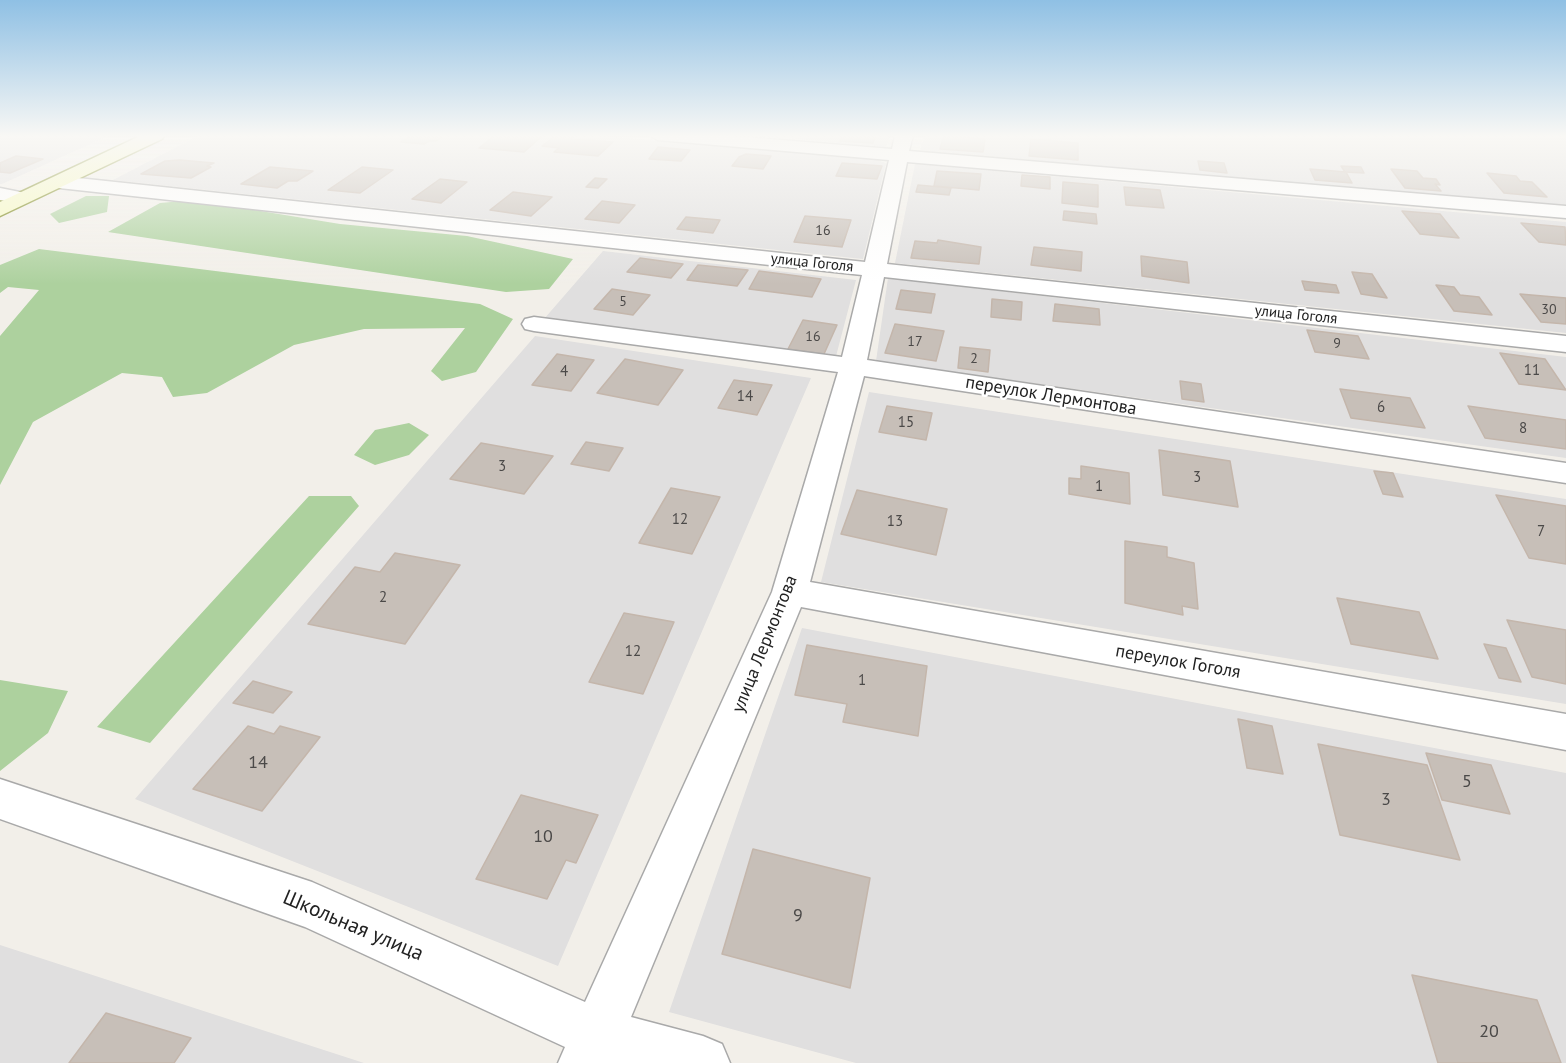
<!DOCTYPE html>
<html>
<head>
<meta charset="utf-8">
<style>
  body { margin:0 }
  canvas { display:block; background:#f2efe9 }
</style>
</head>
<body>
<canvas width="1566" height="1063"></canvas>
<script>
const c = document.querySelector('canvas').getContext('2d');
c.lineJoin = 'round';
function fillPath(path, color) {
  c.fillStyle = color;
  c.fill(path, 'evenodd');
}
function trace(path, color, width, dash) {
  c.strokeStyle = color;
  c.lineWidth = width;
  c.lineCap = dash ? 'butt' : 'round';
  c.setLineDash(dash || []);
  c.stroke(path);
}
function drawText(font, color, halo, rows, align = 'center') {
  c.font = font + ' "PT Sans",sans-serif';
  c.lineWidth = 5;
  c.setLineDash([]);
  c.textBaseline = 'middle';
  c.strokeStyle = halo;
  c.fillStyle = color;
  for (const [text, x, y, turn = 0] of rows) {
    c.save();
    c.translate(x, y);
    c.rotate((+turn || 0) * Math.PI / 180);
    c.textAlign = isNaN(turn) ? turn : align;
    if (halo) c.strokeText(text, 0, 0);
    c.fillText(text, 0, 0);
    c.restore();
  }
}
fillPath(new Path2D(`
  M0,135H110L2,184H0Z
  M200,135H591L877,160L886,163L863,259L113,180Z
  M751,135H891L886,147Z
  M925,135H1566V208L920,150Z
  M915,164L1566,222V333L895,263Z
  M603,251L856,280L835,360L544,319Z
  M888,278L1566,357V458L876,361Z
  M535,336L811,378L558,966L135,799Z
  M869,392L1566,499V704L821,582Z
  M802,628L1566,773V1063H856L669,1012Z
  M0,945L364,1063H0Z`), '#e0dfdf');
fillPath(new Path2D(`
  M86,196H109L107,212L59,223L50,214Z
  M193,200L340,224L467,236L573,259L549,289L506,292L108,232L160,203Z
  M39,249L480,304L513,319L476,372L442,381L431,371L465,328L364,329L294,345L207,393L173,397L162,377L122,373L33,422L0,485V336L39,290L8,287L0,293V265Z
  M409,423L429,435L409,455L375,465L354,455L375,430Z
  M309,496H351L359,506L150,743L97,727Z
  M0,680L68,691L48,733L0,771Z`), '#add19e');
const building = new Path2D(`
  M412,135H445L436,141H429L424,144L401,142Z
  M495,135H521L541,137L524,152L479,148Z
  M556,135L574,136L571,139L613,142L598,156L554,152L559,148L542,146Z
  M843,135H876L873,143L840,141Z
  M944,135L985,139L983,152L940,149Z
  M1031,139L1078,143V160L1029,156Z
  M658,147L690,150L681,161L649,159Z
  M746,154L771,156L763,169L732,166L739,157Z
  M16,156L43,159L10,173L0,172V163Z
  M180,160L214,163L207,166L211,167L191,178L141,174L165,161Z
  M1198,161L1224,163L1227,173L1200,170Z
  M842,163L882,166L877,179L836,176Z
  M1341,166L1361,167L1364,173L1345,172Z
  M270,167L313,171L297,181H288L277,188L241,184Z
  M362,167L393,170L360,193L328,190Z
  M1310,169L1346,172L1352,183L1315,180Z
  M1391,169L1417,171L1423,178L1436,179L1440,185L1435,184L1441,191L1405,188Z
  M937,171L981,174L979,190L934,186Z
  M1487,173L1516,176L1520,181L1532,182L1547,197L1504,193Z
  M1022,175L1050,177V189L1021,186Z
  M595,178L607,179L598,188L586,187Z
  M440,179L467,182L441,203L412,199Z
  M1063,182L1098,185V207L1062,203Z
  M918,185L951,188L949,195L916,192Z
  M1124,187L1160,190L1164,208L1126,205Z
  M513,192L552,197L531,216L490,210Z
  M602,201L635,205L619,223L585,219Z
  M1064,211L1096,214L1097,224L1063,220Z
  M1402,211L1440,214L1459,238L1420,234Z
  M805,216L851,220L842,247L794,242Z
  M686,217L720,220L713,233L677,229Z
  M1521,223L1565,227L1566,245L1539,242Z
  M938,240L981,247L979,264L911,258L915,241L937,243Z
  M1034,247L1082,252L1081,271L1031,265Z
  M1141,256L1187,262L1189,283L1142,276Z
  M640,258L683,264L671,278L627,272Z
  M698,265L748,270L737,286L687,280Z
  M759,271L821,279L812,297L749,289Z
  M1352,272L1372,274L1387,298L1361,294Z
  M1302,281L1336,285L1339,293L1305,290Z
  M1436,285L1454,287L1460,295L1479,297L1492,315L1454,311Z
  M612,289L650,295L633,315L594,309Z
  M901,290L935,294L931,313L896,309Z
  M1520,294L1566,298V324L1541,322Z
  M992,299L1022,302L1021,320L991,317Z
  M1055,304L1099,309L1100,325L1053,321Z
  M803,320L837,325L824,354L788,349Z
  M895,324L944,331L936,361L885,353Z
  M1307,330L1358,336L1369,359L1315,352Z
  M960,347L990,350L988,372L958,368Z
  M1500,353L1545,359L1566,390L1519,384Z
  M557,354L594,360L571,391L532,385Z
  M625,359L683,370L658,405L597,393Z
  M734,380L772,385L757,415L718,408Z
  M1180,381L1201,384L1204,402L1182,399Z
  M1340,389L1410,398L1425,428L1351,418Z
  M887,406L932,413L926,440L879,432Z
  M1468,406L1566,420V449L1485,438Z
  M586,442L623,448L609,471L571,464Z
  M481,443L553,456L524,494L450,479Z
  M1159,450L1230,461L1238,507L1163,495Z
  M1081,466L1129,473L1130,504L1069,494V478L1081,479Z
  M1374,471L1393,473L1403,497L1383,494Z
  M671,488L720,497L692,554L639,543Z
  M857,490L947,509L936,555L841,534Z
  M1496,495L1566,506V564L1529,558Z
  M1125,541L1167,547V557L1194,563L1198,609L1182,606L1183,615L1125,603Z
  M395,553L460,565L405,644L308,624L355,567L380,572Z
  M1337,598L1419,612L1438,659L1351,644Z
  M624,613L674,622L643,694L589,682Z
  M1507,620L1566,630V684L1532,677Z
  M1484,644L1506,648L1521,682L1499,678Z
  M807,645L927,666L918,736L843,722L847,704L795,695Z
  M253,681L292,692L273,713L233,703Z
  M1238,719L1272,726L1283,774L1247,768Z
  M248,726L274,734L280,726L320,737L262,811L193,789Z
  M1318,744L1427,765L1460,860L1340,835Z
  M1426,753L1491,765L1510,814L1442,800Z
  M521,795L598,815L576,863L566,860L547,899L476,879Z
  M753,849L870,878L850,988L722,954Z
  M1412,975L1537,1000L1561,1063H1438Z
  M106,1013L191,1038L174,1063H69Z`);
fillPath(building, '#c7bfb8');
trace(building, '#c4b6ab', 1.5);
const street = new Path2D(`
  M649,135H719L892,149L895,135H913L909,151L1566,206V218L907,162L887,264L1566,336V352L884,277L867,360L1566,463V483L864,376L810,582L1566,714V750L801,607L631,1017L703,1036L722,1044L730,1063H558L565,1047L305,927L0,819V779L312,882L585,1002L772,592L838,372L534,331L525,329L522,324L525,319L534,317L842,357L862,275L59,188L49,182L59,176L865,262L889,160L658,140Z
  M0,188L30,194L33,198L23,204L0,200Z`);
const secondary = new Path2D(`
  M142,135H165L162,139L0,216V202Z`);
trace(street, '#a9a9a9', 3);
trace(secondary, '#707d05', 3);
fillPath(street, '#fff');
fillPath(secondary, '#f7fabf');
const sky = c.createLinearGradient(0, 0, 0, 284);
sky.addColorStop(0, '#8fc0e4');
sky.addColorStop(0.48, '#f9f8f5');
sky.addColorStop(1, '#f9f8f500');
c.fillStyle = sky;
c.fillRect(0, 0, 1566, 284);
drawText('14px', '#4b4948', null, [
  ["16",823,231],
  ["5",623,302],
  ["30",1549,310],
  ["16",813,337],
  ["17",915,342],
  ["9",1337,344],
  ["2",974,359]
]);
drawText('15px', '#222', '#fff', [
  ["улица Гоголя",812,263,6],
  ["улица Гоголя",1296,315,6]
]);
drawText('15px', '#4b4948', null, [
  ["11",1532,371],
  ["4",564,372],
  ["14",745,397],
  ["6",1381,408],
  ["15",906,423],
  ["8",1523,429],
  ["3",502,467],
  ["3",1197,478],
  ["1",1099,487],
  ["12",680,520],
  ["13",895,522],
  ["7",1541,532],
  ["2",383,598],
  ["12",633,652],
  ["1",862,681]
]);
drawText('18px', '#222', '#fff', [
  ["переулок Лермонтова",1051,396,9],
  ["улица Лермонтова",765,644,-68],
  ["переулок Гоголя",1178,662,10]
]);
drawText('18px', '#4b4948', null, [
  ["14",258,763],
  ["5",1467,782],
  ["3",1386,800],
  ["10",543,837],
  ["9",798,916],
  ["20",1489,1032]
]);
drawText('21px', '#222', '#fff', [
  ["Школьная улица",353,926,23]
]);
</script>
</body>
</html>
